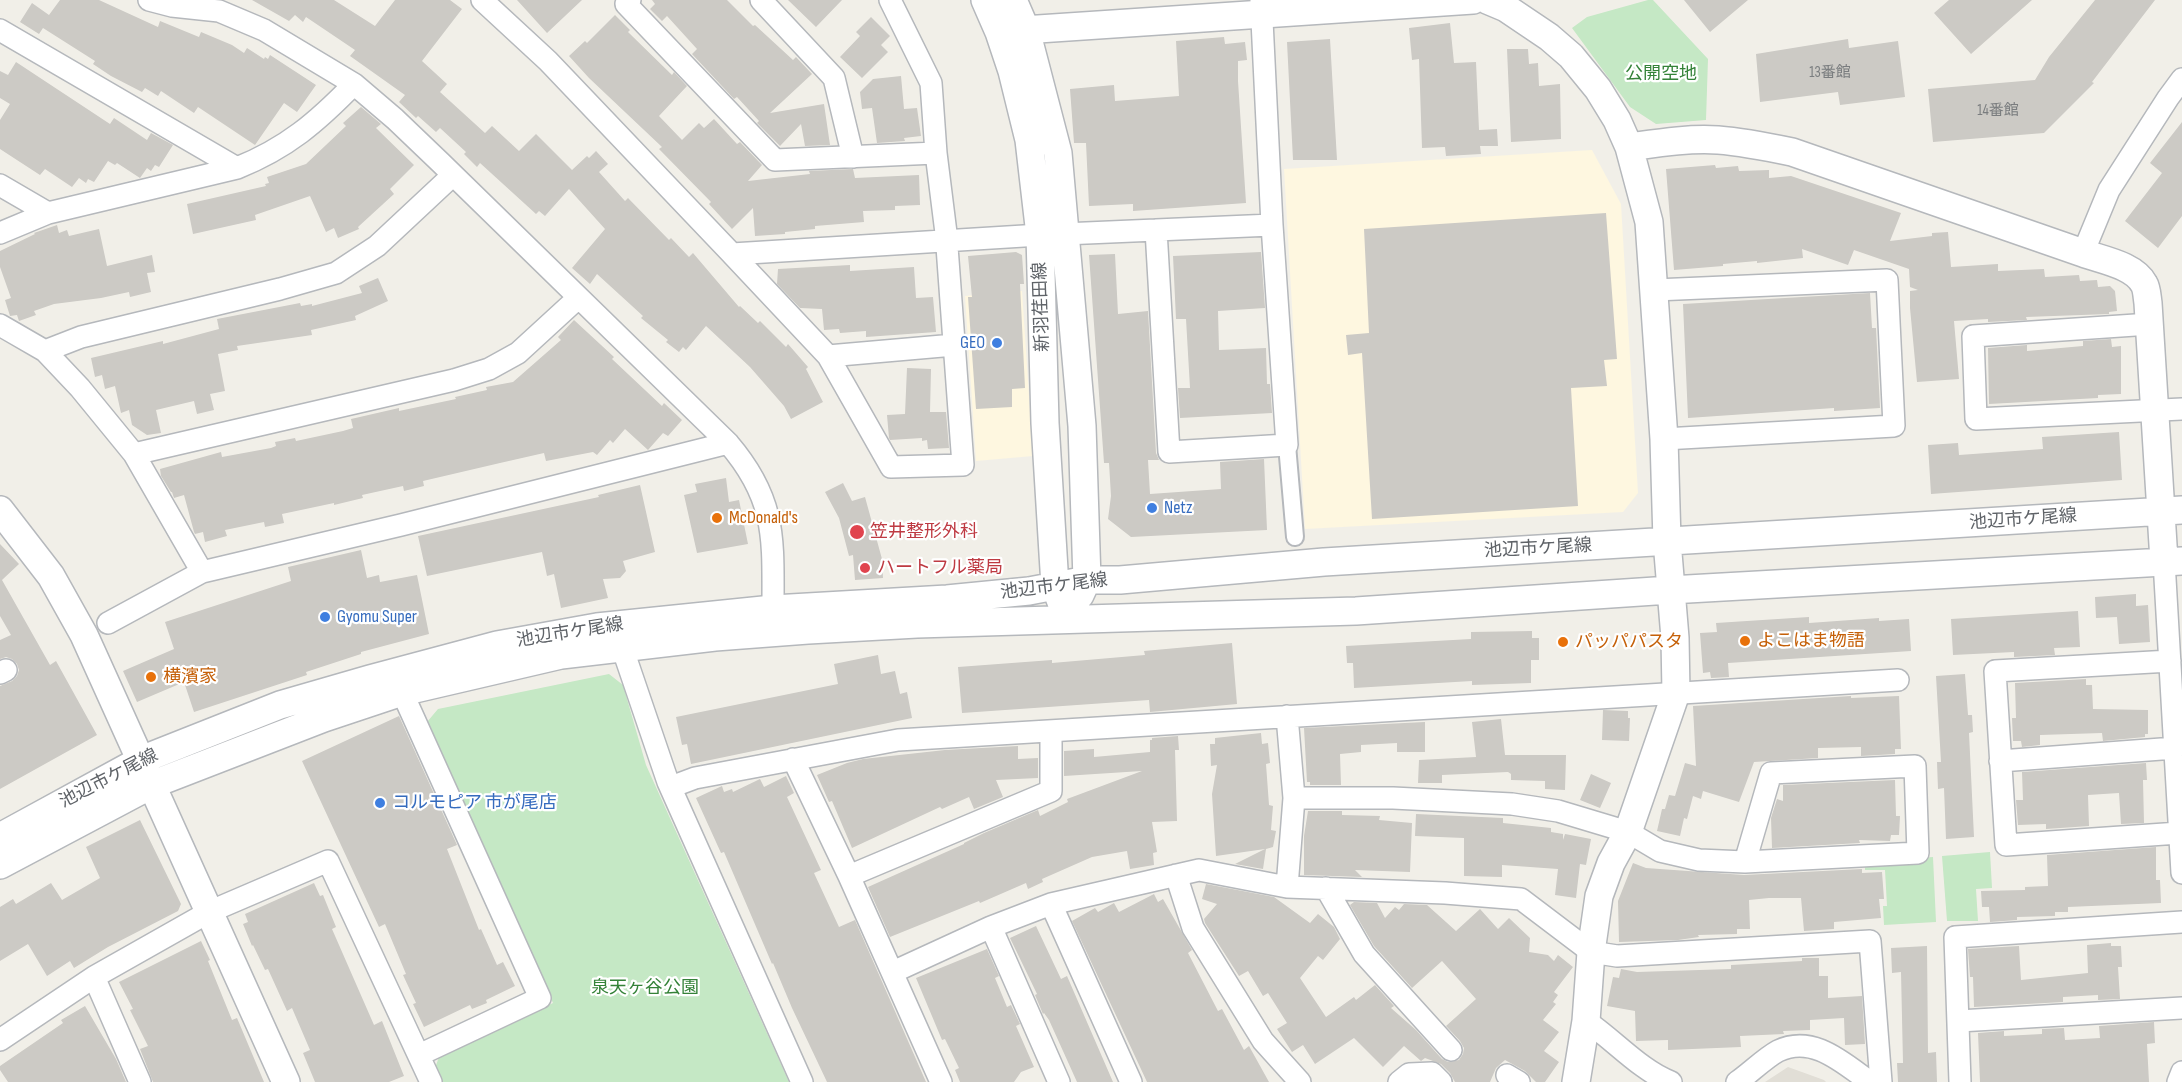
<!DOCTYPE html>
<html>
<head>
<meta charset="utf-8">
<style>
  body { margin:0 }
  canvas { display:block; background:#f1efe8 }
</style>
</head>
<body>
<canvas width="2182" height="1082"></canvas>
<script>
const c = document.querySelector('canvas').getContext('2d');
c.lineJoin = 'round';
function fillPath(path, color) {
  c.fillStyle = color;
  c.fill(path, 'evenodd');
}
function trace(path, color, width, dash) {
  c.strokeStyle = color;
  c.lineWidth = width;
  c.lineCap = dash ? 'butt' : 'round';
  c.setLineDash(dash || []);
  c.stroke(path);
}
function drawText(font, color, halo, rows, align = 'center') {
  c.font = font + ' "Sofia Sans Condensed","Noto Sans JP",sans-serif';
  c.lineWidth = 4.5;
  c.setLineDash([]);
  c.textBaseline = 'middle';
  c.strokeStyle = halo;
  c.fillStyle = color;
  for (const [text, x, y, turn = 0] of rows) {
    c.save();
    c.translate(x, y);
    c.rotate((+turn || 0) * Math.PI / 180);
    c.textAlign = isNaN(turn) ? turn : align;
    if (halo) c.strokeText(text, 0, 0);
    c.fillText(text, 0, 0);
    c.restore();
  }
}
fillPath(new Path2D(`
  M1592,150L1621,204L1638,493L1623,512L1305,529L1284,169Z
  M1022,291L1033,456L976,461L965,296Z`), '#fef7e0');
fillPath(new Path2D(`
  M1788,1067L1824,1080L1826,1082H1765Z`), '#e1ded6');
fillPath(new Path2D(`
  M1648,0H1653L1708,59L1706,120L1656,124L1630,107L1572,28L1587,17Z
  M609,674L623,685L646,765L789,1082H442L435,1068L439,1057L553,1003L427,722L438,709Z
  M1990,852L1992,888L1976,889L1978,921H1947L1942,856Z
  M1933,857L1936,922L1884,925L1883,906H1887L1885,870H1865V861Z`), '#c5e8c5');
fillPath(new Path2D(`
  M60,0H99L158,27L160,21L199,37L201,32L232,45L244,53L247,48L264,59L265,57L268,59L270,55L316,85L297,112L284,103L255,145L198,107L194,113L161,91L158,96L145,88L142,92L111,76L93,64L95,61L43,28L39,34L20,22L32,3L49,15Z
  M252,0H334L375,26L395,0H450L462,9L422,61L447,84L440,92L485,133L492,126L519,151L536,134L572,170L587,156L589,158L596,151L608,164L599,172L625,201L628,198L669,240L671,238L689,257L693,253L739,307L740,306L758,323L760,321L786,347L788,344L808,367L806,369L823,402L791,419L784,406L750,367L706,326L686,350L683,347L679,352L666,342L668,340L641,318L643,316L597,274L590,284L572,268L605,229L569,189L545,216L539,211L536,214L480,163L477,167L464,154L466,152L440,128L436,132L418,116L416,118L399,102L405,95L350,56L355,50L306,17L303,22L295,15L289,21Z
  M517,0H582L547,33Z
  M652,0H727L753,26L755,25L793,60L796,57L812,74L770,113L824,104L830,145L805,146L801,124L780,146L757,123L759,121L737,97L734,99L692,54L697,49L667,16L662,21L650,9L655,4Z
  M788,0H842L816,27Z
  M1684,0H1748L1710,32Z
  M1949,0H2032L1971,54L1934,13Z
  M2095,0H2155L2092,82L2094,83L2044,133L1933,142L1928,89L2035,80L2049,57Z
  M615,15L630,30L628,32L672,75L674,72L687,86L659,116L682,140L699,123L704,128L714,119L737,144L740,142L762,165L748,181L810,174L809,171L853,169L855,178L919,175L920,205L895,206V210L863,211L864,222L815,226V229L785,232V234L755,236L753,208L732,229L709,204L711,202L659,149L662,147L589,78L569,56L585,41L587,43Z
  M871,17L890,36L881,45L888,52L862,78L840,57L860,36L856,32Z
  M1450,23L1454,63L1476,62L1479,130L1497,129L1498,146H1480L1481,154L1446,156L1445,147L1422,148L1419,59L1412,60L1409,28Z
  M1224,37L1225,44L1245,42L1247,60L1238,61V81L1246,203L1133,211V204L1089,206L1086,143H1074L1070,89L1114,85L1115,101L1179,96L1176,41Z
  M1330,39L1337,160H1293L1287,42Z
  M1848,39L1849,48L1898,41L1905,97L1840,105L1838,92L1760,102L1756,54Z
  M1507,49H1528L1529,64L1538,63L1539,86L1560,84L1561,139L1511,142Z
  M16,62L110,124L114,118L147,140L151,133L173,145L159,167L155,165L151,171L147,168L140,178L117,163L115,165L108,161L94,182L88,179L86,183L79,178L72,187L45,169L40,175L0,149V120L10,104L0,98V71L8,75Z
  M901,76L904,109L917,108L921,136L904,138L905,141L877,143L872,108L862,109L860,92L873,79Z
  M361,107L381,124L376,128L414,165L390,189L394,194L358,227L359,229L338,238L334,228L326,232L310,196L255,215L256,220L193,234L187,204L266,186L265,184L269,183L267,177L306,164L346,126L343,123Z
  M2182,122V216L2158,248L2125,221L2162,173L2150,163Z
  M1715,165L1716,168L1738,166L1739,171L1769,170V178L1791,176L1901,213L1890,241L1932,236V233L1948,232L1951,267L1998,264V271L2044,269L2045,277L2079,275L2080,281L2097,280L2098,287L2110,286L2115,291L2117,311L2109,312V314L2026,317L2027,320L1988,322V319L1954,321L1959,379L1917,382L1910,308V291L1918,290L1910,287L1909,269L1854,250L1848,265L1802,249L1803,258L1757,263V261L1723,264V266L1674,270L1666,169Z
  M1606,213L1617,359L1604,360L1607,386L1571,388L1578,506L1372,519L1362,353L1348,355L1346,335L1369,333L1364,229Z
  M57,225L59,233L67,230L69,236L99,229L107,266L152,255L155,272L147,273L151,292L130,297L129,292L101,298L54,304L34,311L36,315L19,321L17,315L10,316L5,300L11,298L0,267V251L35,234L34,233Z
  M1016,252L1022,255L1024,284H1020L1025,388L1012,389V407L976,409L968,297H972L968,256Z
  M1261,252L1265,308L1218,311L1219,350L1266,348L1267,384H1270L1272,413L1180,418L1178,388H1190L1186,319H1176L1173,256Z
  M1115,254L1118,314L1148,311L1156,453L1159,460H1148L1150,494L1221,489L1220,462L1264,459L1267,530L1131,537L1108,519L1111,496L1109,463H1104L1089,255Z
  M850,265V271L914,267L916,298L933,297L936,332L866,337V331L840,333L839,329L824,330L822,309L800,308L777,284L778,269Z
  M378,278L388,301L355,316L356,320L311,330L312,335L237,346L238,350L218,354L225,391L210,394L214,410L197,414L194,401L156,410L161,433L147,435L132,425L129,410L121,413L115,386L105,389L102,375L95,377L91,358L163,341V344L219,329L217,319L300,303L301,306L312,304V306L362,293L359,286Z
  M1870,293L1872,328H1876L1880,408L1834,411V408L1688,418L1683,304Z
  M574,320L614,357L612,359L662,406L664,403L682,420L668,436L663,433L648,450L625,429L613,443L610,440L597,455L593,452L546,461L544,453L500,463L423,481L424,486L404,491L403,486L362,495L363,498L334,505V503L282,514L284,523L265,527L264,522L225,530L227,536L205,542L203,532L195,534L194,532L184,495L174,498L172,492H171L161,476L160,469L221,452L222,457L271,448L276,446L275,442L295,438L296,441L343,431L353,428L351,419L399,408V411L456,399L455,397L487,390L486,387L513,382L561,340L558,337Z
  M2111,339L2112,347L2121,346V394L2098,395V398L1989,404L1988,348L2027,345V351L2083,346V341Z
  M907,368L931,369L930,412H946L949,448L928,449L927,440L922,441V438L890,440L889,438L887,415L905,414Z
  M2119,432L2122,480L1931,494L1928,445L1958,443L1959,455L2043,449L2042,437Z
  M726,478L729,502L739,500L748,544L697,553L684,495L697,492L695,484Z
  M843,483L852,501L865,497L882,559L883,578L855,580L853,555L849,556L839,518L825,492Z
  M640,485L655,552L623,561L626,571L620,578L603,579L608,598L561,608L554,574L547,576L542,552L427,576L418,536L599,497L598,495Z
  M0,544L19,564L2,580L50,665L56,661L97,735L0,789V686L12,681L17,676L19,670L17,664L12,659L6,657L0,659V640L11,635L0,616Z
  M361,550L367,578L379,575L380,582L417,575L429,634L361,652V654L306,672L307,675L194,712L184,682L137,702L123,671L174,649L165,622L291,581L288,567Z
  M2136,594V606L2148,605L2150,642L2119,644L2117,617L2096,618L2095,597Z
  M2078,611L2080,647L2054,648L2055,655L2014,657V652L1953,655L1951,619Z
  M1809,617V623L1879,618V621L1909,619L1911,651L1728,663L1729,677L1711,678L1710,672L1703,673L1700,633L1717,632L1716,623Z
  M1532,631V638H1539V660H1531V683L1472,685V681L1354,688L1353,663H1347L1346,646L1471,639V632Z
  M1232,643L1237,704L1150,712L1149,700L962,713L958,667L1052,660V663L1145,655L1144,651Z
  M878,655L881,674L895,671L900,694L907,692L912,718L691,764L687,744L682,745L676,717L838,684L834,664Z
  M1965,674L1968,715H1972L1973,732L1969,733L1974,837L1946,839L1944,788L1938,789L1937,762H1941L1936,676Z
  M2086,679V685H2092L2093,709L2148,710V734H2145V737L2103,741L2102,733L2040,735V745L2022,747L2021,741H2013L2012,718H2016L2015,683Z
  M1851,696V698L1899,696L1901,749H1895V754L1861,756V747L1818,748V758L1754,762L1739,802L1703,791L1701,799L1693,796L1687,819L1684,818L1680,836L1657,831L1662,809H1665L1669,795L1675,796L1685,763L1696,766L1693,706Z
  M1603,710L1628,711V718H1630L1629,741L1602,740Z
  M399,716L457,845L447,849L479,930L481,929L497,965L503,962L515,986L486,1000L487,1003L472,1009L470,1005L424,1027L413,1004L416,1003L403,975L406,974L385,924L379,927L302,761Z
  M1501,719L1505,755H1566L1565,790L1545,789V781L1511,780V774L1508,772L1442,775V783H1418L1419,760L1476,757L1472,722Z
  M1425,722V752H1397V743L1361,745V752L1340,754L1341,785H1310V782H1307L1304,728Z
  M1261,733L1262,744L1268,743L1270,763L1266,764L1269,805L1273,806L1271,830L1276,831L1273,847L1266,849L1263,869L1235,864L1265,849L1216,856L1212,794L1217,765L1211,766L1210,744H1215V738Z
  M1178,736L1179,750H1175L1177,821L1152,822L1157,852L1153,853L1154,865L1130,869L1127,851L1092,857L1042,879L1043,882L1028,889L1026,883L980,903L979,901L890,937L868,887L964,844V843L984,833L1038,810L1040,816L1068,802L1067,799L1142,771L1064,776V751L1094,749V757L1150,752V740H1152V738Z
  M1018,746V759L1038,758V778L996,780L1003,797L974,809L969,797L942,809L940,807L852,848L832,801L829,802L817,775L847,763L863,759L945,750Z
  M2146,763L2147,780H2143L2144,823L2121,824L2119,793L2088,795L2089,826L2046,829V824L2018,825L2016,800H2023L2022,772Z
  M1591,774L1611,783L1600,808L1580,800Z
  M786,776L794,793L787,797L821,870L814,873L839,927L855,920L926,1082H827L792,1008L773,963L772,964L724,852L721,853L696,798L722,786L724,792L732,789L733,792L760,779L764,787Z
  M1895,780L1896,816H1900L1899,835H1891L1890,841L1859,840L1860,843L1772,848L1771,818L1777,799L1783,801V785Z
  M1308,811H1342V815L1380,816L1379,820L1412,823L1410,872L1355,870L1362,877L1304,875V836Z
  M1416,814L1503,818V823L1551,828V832L1563,834V840L1565,834L1591,839L1586,865L1580,864L1576,898L1555,895L1558,869L1502,865V877L1464,876V838L1415,836Z
  M140,820L181,904L178,911L108,947L74,968L70,961L47,976L28,944L0,961V907L13,899L16,904L51,883L62,900L100,878L86,847Z
  M2156,847V880H2160L2161,903L2068,907V912H2055V916L2017,917V920L1990,922L1989,907H1982L1981,891L2025,890V887L2048,886L2047,855Z
  M1633,863L1646,868L1744,875L1862,869V873L1882,872L1884,899H1879L1881,918L1834,922V929L1804,931L1801,898H1769L1749,900L1750,929H1737V934L1698,935L1699,937L1678,940L1619,942L1618,901Z
  M314,883L320,896L323,895L336,927L332,929L374,1025L382,1021L404,1076L389,1082H315L303,1053L310,1050L292,1008L287,1011L268,969L265,970L253,945L252,946L243,924L248,922L245,914Z
  M1206,884L1274,897L1310,923L1318,914L1334,927L1340,939L1323,960L1318,956L1300,978L1326,1017L1354,997L1356,1000L1375,985L1394,1006L1391,1008L1416,1030L1442,1059L1448,1062L1459,1060L1463,1054L1464,1048L1460,1041L1446,1026L1476,999L1442,961L1412,988L1374,946L1350,905L1354,902L1377,903L1385,918L1395,907L1399,910L1404,904L1427,905L1456,931L1480,909L1498,929L1509,918L1530,938L1529,952L1548,955L1554,961L1558,955L1573,967L1554,992L1558,995L1553,1002L1556,1004L1543,1020L1559,1032L1544,1051L1559,1062L1545,1082H1536L1525,1071L1505,1060L1496,1068L1490,1082H1455L1450,1073L1441,1064L1425,1058L1421,1061L1404,1046L1383,1067L1354,1038L1315,1064L1303,1045L1292,1052L1277,1029L1287,1023L1268,993L1263,996L1248,971L1239,976L1205,923L1204,919L1217,904L1202,899Z
  M1154,894L1158,902L1163,899L1192,950L1188,953L1218,1011L1222,1009L1244,1050L1249,1046L1269,1082H1147L1072,921L1095,908L1098,912L1114,903L1119,912Z
  M1036,926L1061,979L1067,976L1113,1082H1077L1049,1020L1044,1013L1043,1014L1035,995L1037,994L1010,938Z
  M201,941L210,960L208,961L232,1020L237,1018L264,1082H153L140,1049L148,1046L130,1010L133,1009L119,982Z
  M2111,943V946H2121L2122,967H2118L2120,999L2098,1000V995L2063,997V1002L1974,1007L1973,977H1970L1968,949L2019,946L2021,980L2088,973L2087,945Z
  M1927,946L1928,1053L1936,1052L1937,1082H1898L1897,1063H1903L1901,972L1892,973L1891,948Z
  M987,949L999,976L995,978L1007,1007L1011,1005L1020,1024L1016,1026L1034,1067L1021,1072L1014,1082H960L955,1070L959,1068L945,1039L942,1040L916,978Z
  M1802,958H1819V976H1828V998L1862,996L1865,1044L1845,1045L1844,1018L1810,1020V1030L1783,1031L1784,1034L1740,1036L1741,1047L1668,1050V1040L1636,1041L1635,1011L1607,1006L1613,977L1619,978L1621,969L1637,972L1731,969V965L1802,961Z
  M85,1006L116,1059L126,1082H8L0,1070V1066L63,1023L61,1020Z
  M2154,1022L2155,1043L2147,1044L2149,1082H1980L1978,1033L2004,1031V1036L2042,1034V1029L2064,1028L2065,1040L2100,1038L2099,1026Z`), '#cccac5');
const pedestrian = new Path2D(`
  M1287,445L1295,537`);
const minor = new Path2D(`
  M149,0L172,6L219,11L264,30L354,84L395,119L441,163L728,443C777,500 773,539 773,609
  M482,0L548,61L732,254L1040,235L1272,225
  M630,0L626,4L775,160L936,153
  M761,0L834,78L853,157
  M0,30L237,168
  M0,185L48,213
  M1156,230L1169,452L1287,445L1272,225L1261,0
  M0,233L48,213L237,168C287,148 317,122 354,84
  M2083,253L2109,190L2168,98L2182,79
  M732,254L828,356L891,467L963,465L946,233L936,153L931,83L890,0
  M1655,290L1887,280L1894,426L1664,439
  M2150,324L1973,336L1976,419L2182,409
  M0,325L45,351L80,388L134,454L454,380L489,369L518,353L578,298
  M45,351L81,337L280,289L336,273L377,246L453,175
  M828,356L954,345
  M2164,561L2182,873
  M202,572L401,525L728,443
  M108,623L202,572L134,454
  M622,647L668,782L802,1082
  M2170,661L1995,671L2006,845L2179,833
  M0,673L6,670
  M402,692L540,998L419,1055
  M1287,716L1294,798L1287,887
  M793,759L849,876L941,1082
  M2000,761L2175,748
  M671,787L695,778L898,740L1898,680
  M1294,798H1393L1512,804L1558,811L1628,832L1660,851L1699,860L1745,862L1918,853L1915,766L1771,773L1745,862
  M1176,875L1193,928L1263,1041L1300,1082
  M849,876L1051,791V732
  M1326,888L1364,954L1451,1050
  M1051,904L1131,1082
  M991,927L1059,1082
  M893,972L991,927L1051,904L1199,870L1287,887L1445,893L1521,899L1591,952L1617,956L1870,941L1881,1082
  M94,977L140,1082
  M1586,1021C1613,1039 1641,1071 1671,1082
  M1959,1021L2182,1008
  M0,1040L94,977L209,912L328,861L431,1082
  M1507,1075L1519,1082
  M1399,1082L1409,1074L1432,1073L1441,1082
  M1737,1082C1750,1073 1765,1058 1778,1051C1813,1034 1843,1063 1870,1082
  M1960,1082L1955,937L2182,922
  M2178,1082L2182,1072`);
const tertiary = new Path2D(`
  M985,0L999,32L1012,71L1029,140L1040,235L1045,423L1055,586L1061,602
  M1013,0L1026,30L1058,153L1082,426L1087,580L1080,595
  M1487,0L1506,8L1549,37L1571,56L1598,89L1617,120L1629,147L1649,222L1664,439L1667,541L1675,638L1676,693L1628,832L1611,863L1599,896L1591,952L1586,1021L1576,1082
  M1008,31L1473,0
  M1629,147C1658,143 1689,138 1718,140C1744,142 1768,147 1792,152L2083,253C2102,260 2134,265 2144,284C2147,289 2147,297 2148,303L2164,561
  M0,510L51,576L84,635L286,1082
  M2179,833H2182
  M0,837L141,760L280,705L370,679L497,645L597,627L773,609L947,599L1029,591L1087,580H1120L1324,562L2182,510
  M0,865L151,785L324,718L402,692L561,655L715,637L808,630L917,624L1356,611L1670,590L2182,561`);
trace(pedestrian, '#b5b8bc', 20);
trace(minor, '#b5b8bc', 24);
trace(tertiary, '#b5b8bc', 30);
trace(pedestrian, '#fff', 16);
trace(minor, '#fff', 21);
trace(tertiary, '#fff', 27);
for (const [x, y, r, color] of [
  [997,343,6,"#3f7fe0"],
  [1152,508,6,"#3f7fe0"],
  [717,518,6,"#e8710a"],
  [857,532,8,"#e0444e"],
  [865,568,6,"#e0444e"],
  [325,617,6,"#3f7fe0"],
  [1745,641,6,"#e8710a"],
  [1563,642,6,"#e8710a"],
  [151,677,6,"#e8710a"],
  [380,803,6,"#3f7fe0"]
]) {
  const dot = new Path2D();
  dot.arc(x, y, r, 0, 2 * Math.PI);
  c.fillStyle = color;
  c.fill(dot);
  trace(dot, '#fff', 2);
}
drawText('15px', '#7a7d7f', null, [
  ["13番館",1830,73],
  ["14番館",1998,111]
]);
drawText('18px', '#348238', '#fff', [
  ["公開空地",1661,74],
  ["泉天ヶ谷公園",645,988]
]);
drawText('18px', '#5f6368', '#fff', [
  ["新羽荏田線",1042,307,-92],
  ["池辺市ケ尾線",2023,520,-4],
  ["池辺市ケ尾線",1538,549,-3],
  ["池辺市ケ尾線",1054,587,-7],
  ["池辺市ケ尾線",570,633,-9],
  ["池辺市ケ尾線",109,779,-27]
]);
drawText('18px', '#366cbe', '#fff', [
  ["GEO",985,343,"right"],
  ["Netz",1164,508],
  ["Gyomu Super",337,617],
  ["コルモピア 市が尾店",392,803]
], 'left');
drawText('18px', '#c56008', '#fff', [
  ["McDonald's",729,518],
  ["よこはま物語",1757,641],
  ["パッパパスタ",1575,642],
  ["横濱家",163,677]
], 'left');
drawText('18px', '#be3a42', '#fff', [
  ["笠井整形外科",870,532],
  ["ハートフル薬局",877,568]
], 'left');
</script>
</body>
</html>
